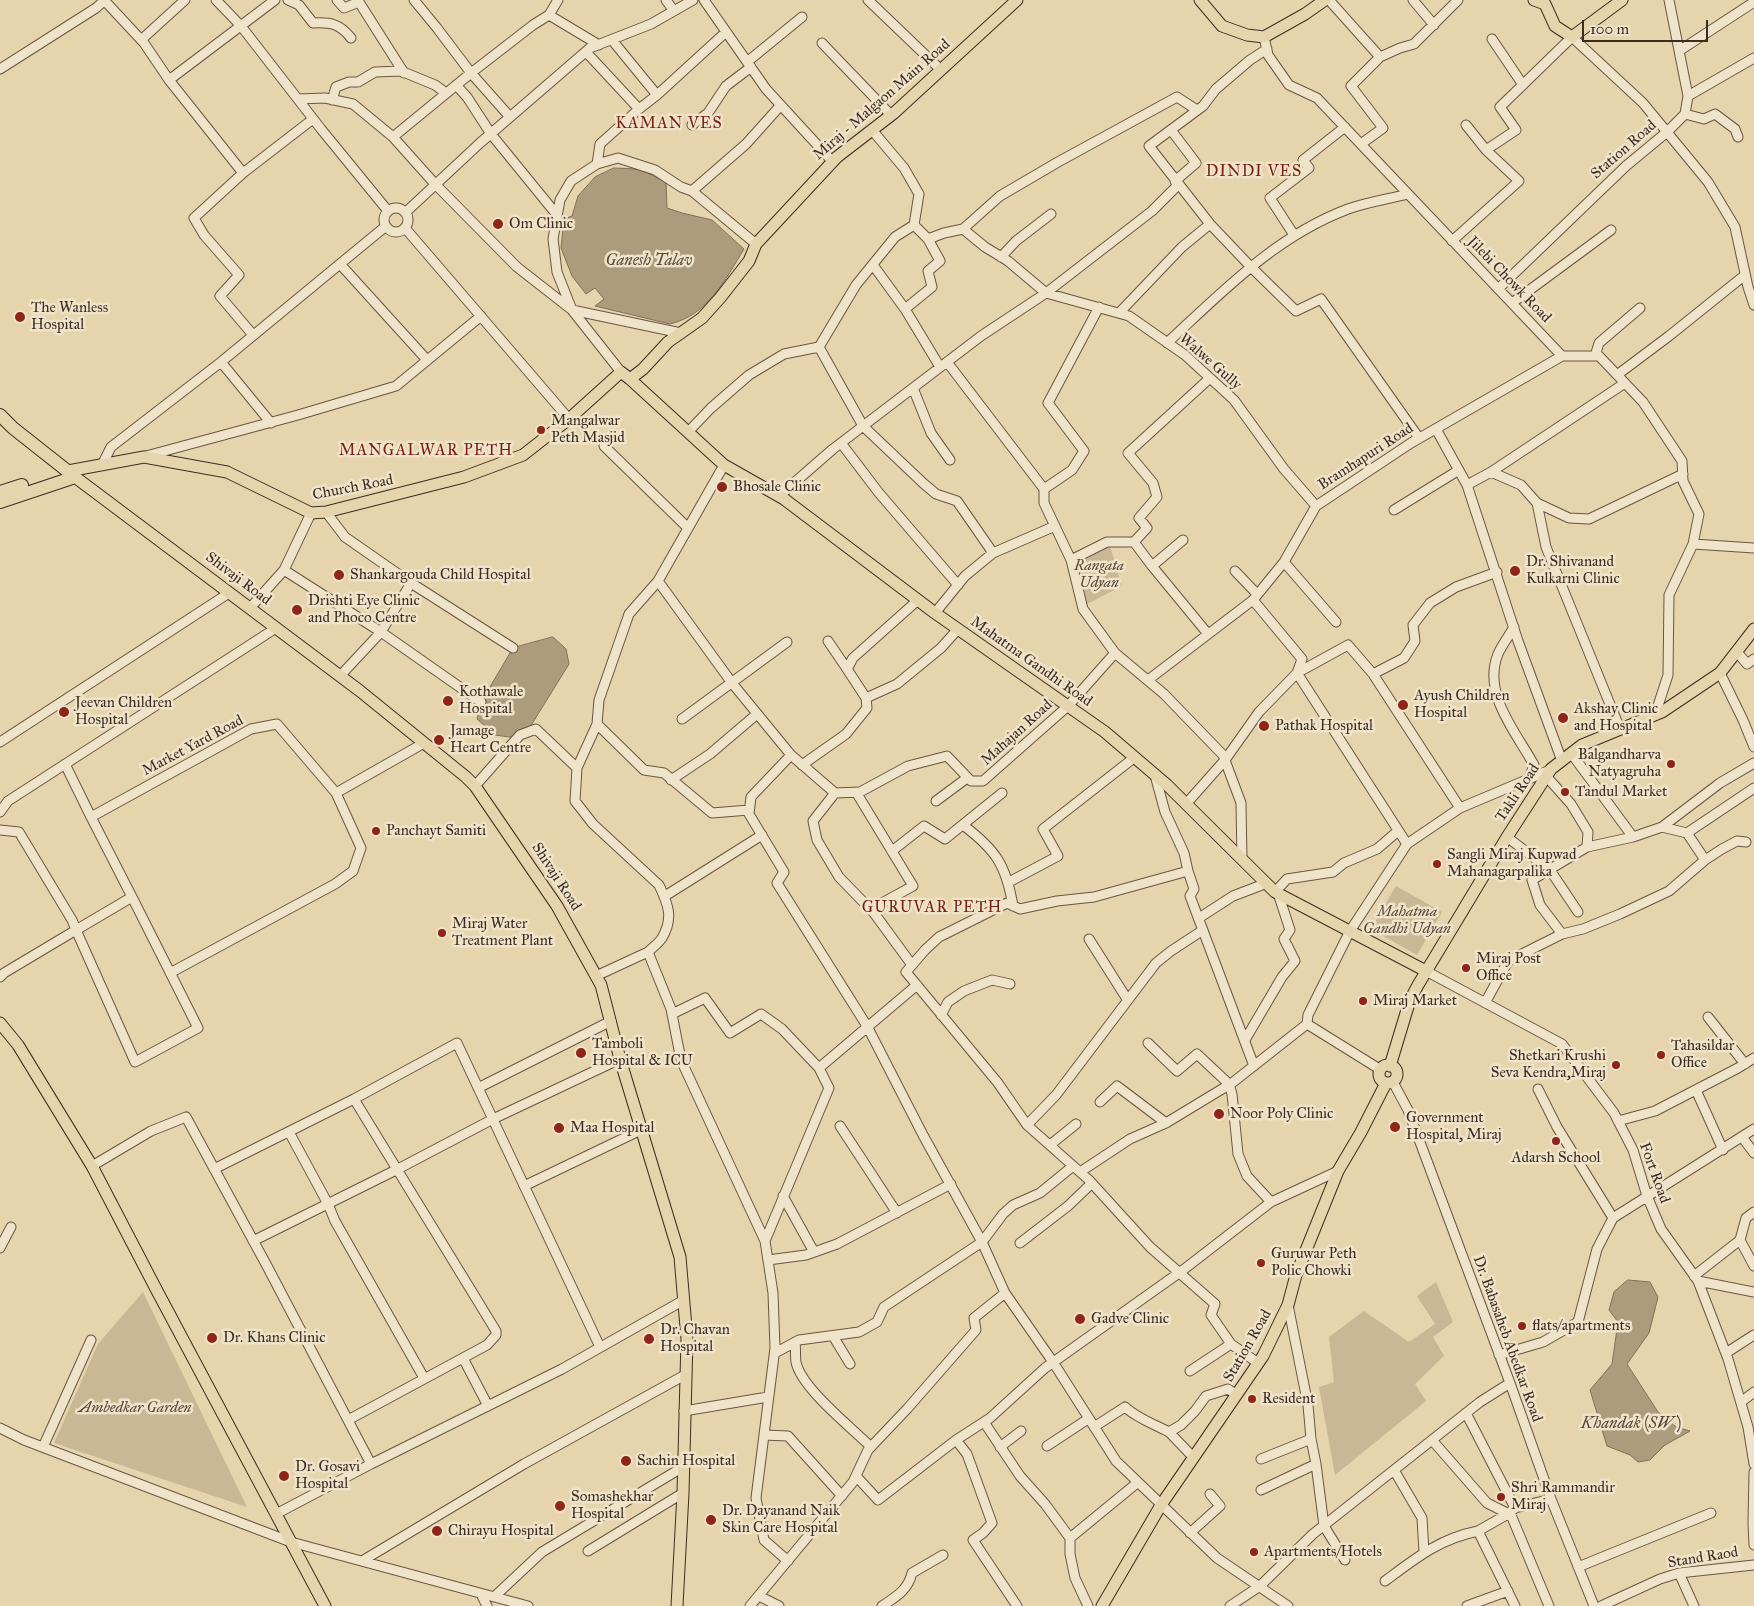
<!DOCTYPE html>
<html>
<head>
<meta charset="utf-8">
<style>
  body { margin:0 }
  #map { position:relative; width:1754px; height:1606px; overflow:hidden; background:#e6d4ac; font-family:"IM FELL Great Primer",serif }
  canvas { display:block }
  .scale { position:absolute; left:1582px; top:20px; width:126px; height:22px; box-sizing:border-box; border:2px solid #3e2c22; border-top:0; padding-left:6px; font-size:15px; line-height:18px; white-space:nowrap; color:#3e2c22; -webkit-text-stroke:4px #efe3c9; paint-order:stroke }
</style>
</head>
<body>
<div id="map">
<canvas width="1754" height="1606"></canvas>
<div class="scale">100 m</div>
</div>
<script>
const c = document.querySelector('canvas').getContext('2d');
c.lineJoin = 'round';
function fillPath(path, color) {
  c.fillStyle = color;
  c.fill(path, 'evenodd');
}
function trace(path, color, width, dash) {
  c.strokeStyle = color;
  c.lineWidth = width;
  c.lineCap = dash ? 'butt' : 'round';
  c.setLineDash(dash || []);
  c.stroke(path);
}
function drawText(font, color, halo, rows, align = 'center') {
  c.font = font + ' "IM FELL Great Primer",serif';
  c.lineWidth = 5;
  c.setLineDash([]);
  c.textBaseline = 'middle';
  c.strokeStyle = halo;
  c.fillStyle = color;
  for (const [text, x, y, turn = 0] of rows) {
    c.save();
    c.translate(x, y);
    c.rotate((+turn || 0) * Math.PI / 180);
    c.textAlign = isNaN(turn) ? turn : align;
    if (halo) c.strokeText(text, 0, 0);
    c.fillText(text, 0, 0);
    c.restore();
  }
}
fillPath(new Path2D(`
  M1110,546L1122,586L1087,604L1078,562Z
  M1396,886L1442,912L1417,955L1371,929Z
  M1436,1282L1453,1322L1433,1337L1444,1356L1415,1384L1426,1401L1335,1475L1319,1387L1334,1382L1329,1337L1364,1311L1409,1342L1435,1324L1417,1296Z
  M143,1292L247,1507L54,1443L98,1344Z`), '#c9b795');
const water = new Path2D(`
  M614,168L639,169L666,182L667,208L682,213L712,220L744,249C725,280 708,315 670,324L595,306L604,299L595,288L586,294L572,276L561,248L564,219L572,216L578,196L595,177Z
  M553,637L566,649L569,664L527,732L509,737L495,735L477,719L481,702L513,648Z
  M1628,1280L1650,1282L1658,1297L1649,1333L1627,1364L1658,1412L1676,1427L1690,1431L1665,1445L1650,1460L1638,1462L1630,1455L1607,1446L1590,1390L1612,1364L1618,1322L1609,1310L1614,1292Z`);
fillPath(water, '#ad9b7d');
trace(water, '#816f59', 1);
const minor = new Path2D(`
  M104,0L144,43L169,80L243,173
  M216,0L241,26L321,129L388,211
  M288,0L299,5L313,23C331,22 340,24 351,38
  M337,0L344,8L359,2L404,73
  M414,0L437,28L471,73L510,117
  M666,0L674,11
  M704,0L766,89L832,161
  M868,0L941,70
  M1329,0L1380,57L1351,86L1383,128L1361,144
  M1413,0L1434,25
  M549,15L599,45
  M1264,37L1268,55L1289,85L1317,98L1562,356H1599L1643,402L1682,461L1683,481L1699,514L1693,544
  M1492,39L1523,85
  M141,40L185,0
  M612,40L657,95L726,32
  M822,43L891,115
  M1267,49L1250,60L1216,89L1203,106L1149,146L1210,224L1250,266L1296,311L1321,299L1419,438
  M1679,51L1754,2
  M586,52L639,109L657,95
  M1380,57L1400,48L1414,44L1458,0
  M747,62L802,17
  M0,69L96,8L105,0
  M169,80L275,0
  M456,85L467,97L491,134L557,215
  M1688,96L1754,58
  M298,99L325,98L353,104L393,137L471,73L533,25L549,15L558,0
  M332,100L336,87L349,82H358L375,72L401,71L435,85L446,93
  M1685,114L1704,119L1715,114L1735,129L1738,137
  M692,125L708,113L726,86L751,67
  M1466,125L1486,150
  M872,130L904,168L919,194L914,225L928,239L944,233L963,229L1000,196L1058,162L1177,97L1197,110
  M1171,130L1196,163L1175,181
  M393,137L435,184L517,267L572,310L621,372
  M597,164L600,144L639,109
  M692,191L746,144L781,105
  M384 220a12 12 0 1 1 24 0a12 12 0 1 1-24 0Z
  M406,212L480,143L590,48L651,24L693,0
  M405,228L569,419
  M963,229L985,247L1008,261L1046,293L1129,316L1185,355L1234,400L1284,469L1316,506
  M1294,235L1270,198L1309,168L1303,160L1345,127
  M1452,241L1519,181L1486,150L1516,130L1500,107L1572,37L1643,103L1708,182L1735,227L1748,287L1754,305
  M1001,257L1016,241L1051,214
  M340,264L427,360
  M873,265L905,309L940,367
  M1498,289L1626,166L1667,132L1685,114L1688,96L1669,0
  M1512,303L1611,230
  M905,309L932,287L928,271L940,261L928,239
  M1119,313L1182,247L1210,224
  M681,333L572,310L557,272L553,239L560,200L571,181L597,164L618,158L655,170L681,187L692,191L756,244
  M253,335L220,296L239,275L204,235L194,218L243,173L313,119
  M1167,343C1223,291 1276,236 1348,209C1367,202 1388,199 1408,194
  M819,347L863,426L923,483L936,494L957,501L993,553
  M819,347L856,285L895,237L914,225
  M1595,356L1599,343L1640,308
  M221,362L271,423
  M947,362L1044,489V503L1071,560L1083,609L1115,653L1164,694L1223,755L1241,803L1242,860
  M1617,375L1669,336L1745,275
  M913,388L931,433L950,460
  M1436,429L1467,485L1518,641L1562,761
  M688,432L711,408L749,375L784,354L819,347
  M841,443L879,493L958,585
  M604,446L688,528
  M146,456L298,415L396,386L481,316
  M102,465L111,447L221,362L386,226
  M724,465L658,581L629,614L599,700L597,724L577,768L575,801L593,824L659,885C668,904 674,918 662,938C659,943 652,948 648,952L671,1009L681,1060L765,1241L773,1293L775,1348L756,1498L764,1540L788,1561
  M1491,472L1521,485L1537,503L1546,547L1620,729
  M1467,485L1491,472L1625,383
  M1044,489L1072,470L1084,451L1048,403L1099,307
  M779,496L833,449L981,336L1046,293L1152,211L1178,185
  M1537,503L1569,518L1589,519L1683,474
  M1394,510L1459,470
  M326,512L345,537L411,583L513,648
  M1134,542L1152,566L1208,634
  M1071,560L1107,542H1134L1147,528L1139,518L1157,497L1153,483L1128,453L1210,378
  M1284,562L1336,622
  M1152,566L1183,540
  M284,570L381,632L481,702
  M1235,571L1257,594
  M658,581L732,683L791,755L751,797L749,814L784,872L777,883L867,1026L923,1135L982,1242L1005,1293L1053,1362L1116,1461L1217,1558L1288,1606
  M1253,600L1302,659L1297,673L1407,844L1350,931L1308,1015L1307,1024L1381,1070
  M250,608L284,570L311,513
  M935,613L965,576L993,553L1055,526
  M1514,627C1509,636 1502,645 1498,654C1482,694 1516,732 1534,765L1529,779
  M828,641L847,669
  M1737,652L1747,664L1754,659
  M1720,673L1743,720L1754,747
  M1373,674L1404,658L1415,641L1413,625L1430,603L1456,587L1497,572
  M340,676L381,632L411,583
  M1148,680L1253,600L1284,562L1316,506L1411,443L1562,356
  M866,698L847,669L853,658L918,600
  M1655,715L1668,675L1669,595L1693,544L1754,548
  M682,719L787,642
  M597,724L644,770L664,773L712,813L749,810
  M0,742L229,593
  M1571,753L1633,837L1662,827L1720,783L1754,763
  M791,755L835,793L860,792L908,766L947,756L971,781H983L1068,706L1115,653
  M65,764L91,817
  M802,765L846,734L867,708L866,698L897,684L941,648L958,629
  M1155,775L1165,812L1184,853L1188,871L1194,889L1190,896L1254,1066
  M1546,776L1571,804L1588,832L1587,847L1532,880L1540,905L1562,934
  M671,780L710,754L757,714
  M475,786L520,735L536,729L577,768
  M856,792L913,886L871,909
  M835,793L813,821L817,840L839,877L874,913L912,965
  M936,801L967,778
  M1186,804L1225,760L1259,712L1297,673L1348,645L1373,674L1460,808
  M0,812L8,801L276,628
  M963,825C996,850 1006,865 1013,906
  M1662,827L1687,833L1754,788
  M0,830L19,832L72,920L76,930L4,973L0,977
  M1687,833L1705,860
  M1507,837L1550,870L1578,912
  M1407,844L1460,808L1550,770
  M1587,847L1633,837
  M892,851L924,826L945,839L1002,793
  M1188,871L1094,897L1057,901L1020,909L1007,903L939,937L925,950L906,972L998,1083L1027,1125L1089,1180L1150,1247L1215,1304L1211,1315L1231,1344L1258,1363
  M1009,882L1058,856L1043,829L1135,757
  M1275,892L1287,879L1333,872L1344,863L1377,849L1398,831
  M665,896L762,835
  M132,897L198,1028L135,1062L76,930L132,897L91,817L251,729L277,724L336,793L424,743
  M1199,918L1233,896L1267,883
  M1089,939L1127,999
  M1426,971L1562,1044L1614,1113L1633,1150L1647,1196L1661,1229L1698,1281L1728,1359L1748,1427L1754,1464
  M170,973L335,884L353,871L361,848L336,793
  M596,976L648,952
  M1485,1003L1508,961L1562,934L1583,929L1620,914L1669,891L1705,860L1722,849L1737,841L1746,842
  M672,1014L705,998L730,1033L761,1014L782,1029L819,1068L829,1088L765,1241
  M941,1015L948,1002L964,991L992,980L1010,984
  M1708,1017L1745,1064
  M1245,1040L1282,977L1295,961L1284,939L1290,930L1278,893
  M1148,1043L1177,1071L1197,1054L1229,1084L1232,1094L1238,1154L1247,1176L1271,1202
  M819,1068L917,985
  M1393,1082L1408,1110L1510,1383L1551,1499L1594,1606
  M478,1088L611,1021
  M1538,1089L1557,1127L1613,1218
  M1696,1090L1723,1150
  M1100,1102L1117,1086L1166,1123
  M1618,1121L1655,1111L1738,1068L1754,1058
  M1027,1125L1056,1095L1156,963L1171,951L1203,930
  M840,1126L897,1213
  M289,1132L328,1204L335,1221L424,1378
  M1742,1137L1754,1153
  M1050,1145L1076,1124
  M92,1166L151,1131L186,1117L267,1266L371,1464
  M214,1169L354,1099L457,1043L600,1347
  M1080,1172L1130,1139L1166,1123L1232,1083L1307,1024
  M524,1186L643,1129
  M783,1196L814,1252
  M1740,1240L1746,1218L1754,1212
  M253,1241L396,1170L493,1119L620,1059
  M1020,1243L1068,1206L1092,1183
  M0,1248L11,1227
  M768,1260L806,1255L837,1244L951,1184
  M1694,1276L1740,1240L1754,1266
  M1698,1281L1754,1292
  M1288,1305L1308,1405L1311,1439L1316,1464L1324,1526L1345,1560
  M833,1336L850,1364
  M795,1342C796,1349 795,1356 796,1362C801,1388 852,1428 871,1447
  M775,1353L799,1340L859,1332L877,1322L884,1307L982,1242L1003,1214L1013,1205L1040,1193L1073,1166
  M1726,1353L1754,1335
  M1499,1355L1543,1342L1578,1322L1597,1249L1613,1218L1754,1129
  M463,1358L488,1406
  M1190,1371L1231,1344
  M1741,1402L1754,1392
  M684,1411L768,1397
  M1466,1413L1515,1508
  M348,1420L487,1345L496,1335V1331L354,1099
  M984,1422L1020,1476L1045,1504L1070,1538V1554L1075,1578L1088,1606
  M1094,1427L1125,1407C1138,1419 1154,1424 1169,1432L1181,1425L1195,1411L1206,1396L1228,1389L1237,1395
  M0,1428L24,1440L291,1542L528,1606
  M1169,1432L1194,1458
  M764,1435L788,1436L842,1496
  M956,1440L967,1454L992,1523L983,1533L973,1540L1017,1606
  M1432,1440L1487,1503L1511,1515L1549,1606
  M1047,1446L1088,1419
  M43,1447L91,1340
  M1000,1447L1021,1431
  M1261,1459L1311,1439
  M1394,1470L1422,1518L1424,1552
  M1754,1472L1753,1524L1754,1545
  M856,1476L878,1500L956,1440L990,1418L1045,1368L1183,1270L1271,1202L1338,1171
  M1261,1490L1316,1464
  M276,1514L371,1464L562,1369L684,1300
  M1190,1533L1220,1506L1210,1494
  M1070,1538L1137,1483
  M588,1551L683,1493
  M362,1561L524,1464L685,1375
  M1578,1567L1711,1513
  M1679,1573L1694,1606
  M1385,1581C1416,1558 1439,1539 1478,1531
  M481,1594L487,1606
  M759,1596L779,1606
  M494,1597L542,1552L683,1467
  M750,1606L853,1482L868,1450L907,1409L976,1330L974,1318L1005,1293
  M882,1606C896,1597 908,1590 912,1573L943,1555
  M1230,1606L1260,1586L1313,1534L1480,1402L1510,1383
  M1467,1606L1508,1591
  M1515,1606L1478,1531L1508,1514L1515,1508L1551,1499
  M1601,1606L1660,1579L1679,1573L1754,1565`);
const major = new Path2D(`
  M1200,0L1222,26L1247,35L1264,37L1305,14L1325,0
  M1534,0L1545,4L1555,26L1572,37L1622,0
  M630,379L643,369L668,342L702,318L720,298L749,261L756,244L837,157L894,113L1017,0
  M68,471L144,457L227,472L311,513L326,512L464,477L523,455L569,419L621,372L630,379L724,465L784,499L935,613L1105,732L1167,785L1275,892L1426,971
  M75,477L360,691L466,777L475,786L557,906L601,985L620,1059L680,1257L687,1339L683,1493L677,1606
  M0,1023L18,1045L92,1166L155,1287L325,1606
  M1379 1074a9 9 0 1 1 18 0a9 9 0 1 1-18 0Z
  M1390,1066L1410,1000L1418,985L1507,837L1551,769L1582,745L1662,712L1720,673L1754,629
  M1102,1606L1161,1505L1263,1356L1288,1305L1296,1275L1338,1171L1361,1132L1386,1083`);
const highway = new Path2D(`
  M0,415L13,428L75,477
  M0,492L22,485
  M0,502L75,477`);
trace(minor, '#685644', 11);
trace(major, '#3e2c22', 13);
trace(highway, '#3e2c22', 14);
trace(minor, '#efe3c9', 9);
trace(major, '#e6d4ac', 11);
trace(highway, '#e6d4ac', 12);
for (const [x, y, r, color] of [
  [498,224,6,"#8f2418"],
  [20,317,6,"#8f2418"],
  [541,430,5,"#8f2418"],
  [722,487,6,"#8f2418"],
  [1515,571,6,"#8f2418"],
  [339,575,6,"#8f2418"],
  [297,610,6,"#8f2418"],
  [448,701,6,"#8f2418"],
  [1403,705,6,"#8f2418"],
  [64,712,6,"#8f2418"],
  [1563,718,6,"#8f2418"],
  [1264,726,6,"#8f2418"],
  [439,740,6,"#8f2418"],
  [1671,764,5,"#8f2418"],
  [1565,792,5,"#8f2418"],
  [376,831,5,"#8f2418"],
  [1437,864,5,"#8f2418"],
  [442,933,5,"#8f2418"],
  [1466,968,5,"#8f2418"],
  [1363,1001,5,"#8f2418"],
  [581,1053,6,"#8f2418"],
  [1661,1055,5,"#8f2418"],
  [1616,1065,5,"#8f2418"],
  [1219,1114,6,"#8f2418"],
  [1395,1127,6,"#8f2418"],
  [559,1128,6,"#8f2418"],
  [1556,1141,5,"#8f2418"],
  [1261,1263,5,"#8f2418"],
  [1080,1319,6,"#8f2418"],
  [1522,1326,5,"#8f2418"],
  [212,1338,6,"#8f2418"],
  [649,1339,6,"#8f2418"],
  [1252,1399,5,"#8f2418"],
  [626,1461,6,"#8f2418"],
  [284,1476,6,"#8f2418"],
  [1501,1497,5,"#8f2418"],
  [560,1506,6,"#8f2418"],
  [711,1520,6,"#8f2418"],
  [437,1531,6,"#8f2418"],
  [1254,1552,5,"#8f2418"]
]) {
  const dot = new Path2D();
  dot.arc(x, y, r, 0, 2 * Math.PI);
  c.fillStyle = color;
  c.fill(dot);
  trace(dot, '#efe3c9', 2);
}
drawText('15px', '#3e2c22', '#efe3c9', [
  ["Miraj - Malgaon Main Road",882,100,-41],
  ["Station Road",1624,150,-41],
  ["Jilebi Chowk Road",1509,280,46],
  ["Walwe Gully",1210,362,41],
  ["Bramhapuri Road",1366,457,-33],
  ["Church Road",353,488,-11],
  ["Shivaji Road",238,579,37],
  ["Mahatma Gandhi Road",1031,662,35],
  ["Mahajan Road",1017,733,-42],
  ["Market Yard Road",193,746,-28],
  ["Takli Road",1518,793,-56],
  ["Shivaji Road",556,877,57],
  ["Fort Road",1654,1173,70],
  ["Dr. Babasaheb Abedkar Road",1507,1339,70],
  ["Station Road",1248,1346,-60],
  ["Stand Raod",1703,1558,-9]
]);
drawText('15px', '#3e2c22', '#efe3c9', [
  ["Om Clinic",509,224],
  ["The Wanless",31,308],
  ["Hospital",31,325],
  ["Mangalwar",551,421],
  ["Peth Masjid",551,438],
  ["Bhosale Clinic",733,487],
  ["Dr. Shivanand",1526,562],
  ["Kulkarni Clinic",1526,579],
  ["Shankargouda Child Hospital",350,575],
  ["Drishti Eye Clinic",308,601],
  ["and Phoco Centre",308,618],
  ["Kothawale",459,692],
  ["Hospital",459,709],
  ["Ayush Children",1414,696],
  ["Hospital",1414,713],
  ["Jeevan Children",75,703],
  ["Hospital",75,720],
  ["Akshay Clinic",1574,709],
  ["and Hospital",1574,726],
  ["Pathak Hospital",1275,726],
  ["Jamage",450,731],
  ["Heart Centre",450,748],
  ["Balgandharva",1661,755,"right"],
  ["Natyagruha",1661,772,"right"],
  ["Tandul Market",1575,792],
  ["Panchayt Samiti",386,831],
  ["Sangli Miraj Kupwad",1447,855],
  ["Mahanagarpalika",1447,872],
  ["Miraj Water",452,924],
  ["Treatment Plant",452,941],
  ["Miraj Post",1476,959],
  ["Office",1476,976],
  ["Miraj Market",1373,1001],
  ["Tamboli",592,1044],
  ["Hospital & ICU",592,1061],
  ["Tahasildar",1671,1046],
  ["Office",1671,1063],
  ["Shetkari Krushi",1606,1056,"right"],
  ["Seva Kendra,Miraj",1606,1073,"right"],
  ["Noor Poly Clinic",1230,1114],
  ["Government",1406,1118],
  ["Hospital, Miraj",1406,1135],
  ["Maa Hospital",570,1128],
  ["Adarsh School",1556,1158,"center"],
  ["Guruwar Peth",1271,1254],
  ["Polic Chowki",1271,1271],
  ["Gadve Clinic",1091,1319],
  ["flats/apartments",1532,1326],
  ["Dr. Chavan",660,1330],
  ["Hospital",660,1347],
  ["Dr. Khans Clinic",223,1338],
  ["Resident",1262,1399],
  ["Sachin Hospital",637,1461],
  ["Dr. Gosavi",295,1467],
  ["Hospital",295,1484],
  ["Shri Rammandir",1511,1488],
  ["Miraj",1511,1505],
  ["Somashekhar",571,1497],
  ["Hospital",571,1514],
  ["Dr. Dayanand Naik",722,1511],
  ["Skin Care Hospital",722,1528],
  ["Chirayu Hospital",448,1531],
  ["Apartments/Hotels",1264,1552]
], 'left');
drawText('italic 15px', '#5a4839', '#efe3c9', [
  ["Rangata",1099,566],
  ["Udyan",1099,583],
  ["Mahatma",1407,912],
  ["Gandhi Udyan",1407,929],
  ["Ambedkar Garden",135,1408]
]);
c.letterSpacing = '1px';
drawText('16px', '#7a1f14', '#efe3c9', [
  ["KAMAN VES",669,124],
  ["DINDI VES",1254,172],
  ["MANGALWAR PETH",426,451],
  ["GURUVAR PETH",932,908]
]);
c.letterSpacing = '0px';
drawText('italic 16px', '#5a4839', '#efe3c9', [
  ["Ganesh Talav",649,261],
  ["Khandak (SW)",1631,1424]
]);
</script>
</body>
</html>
